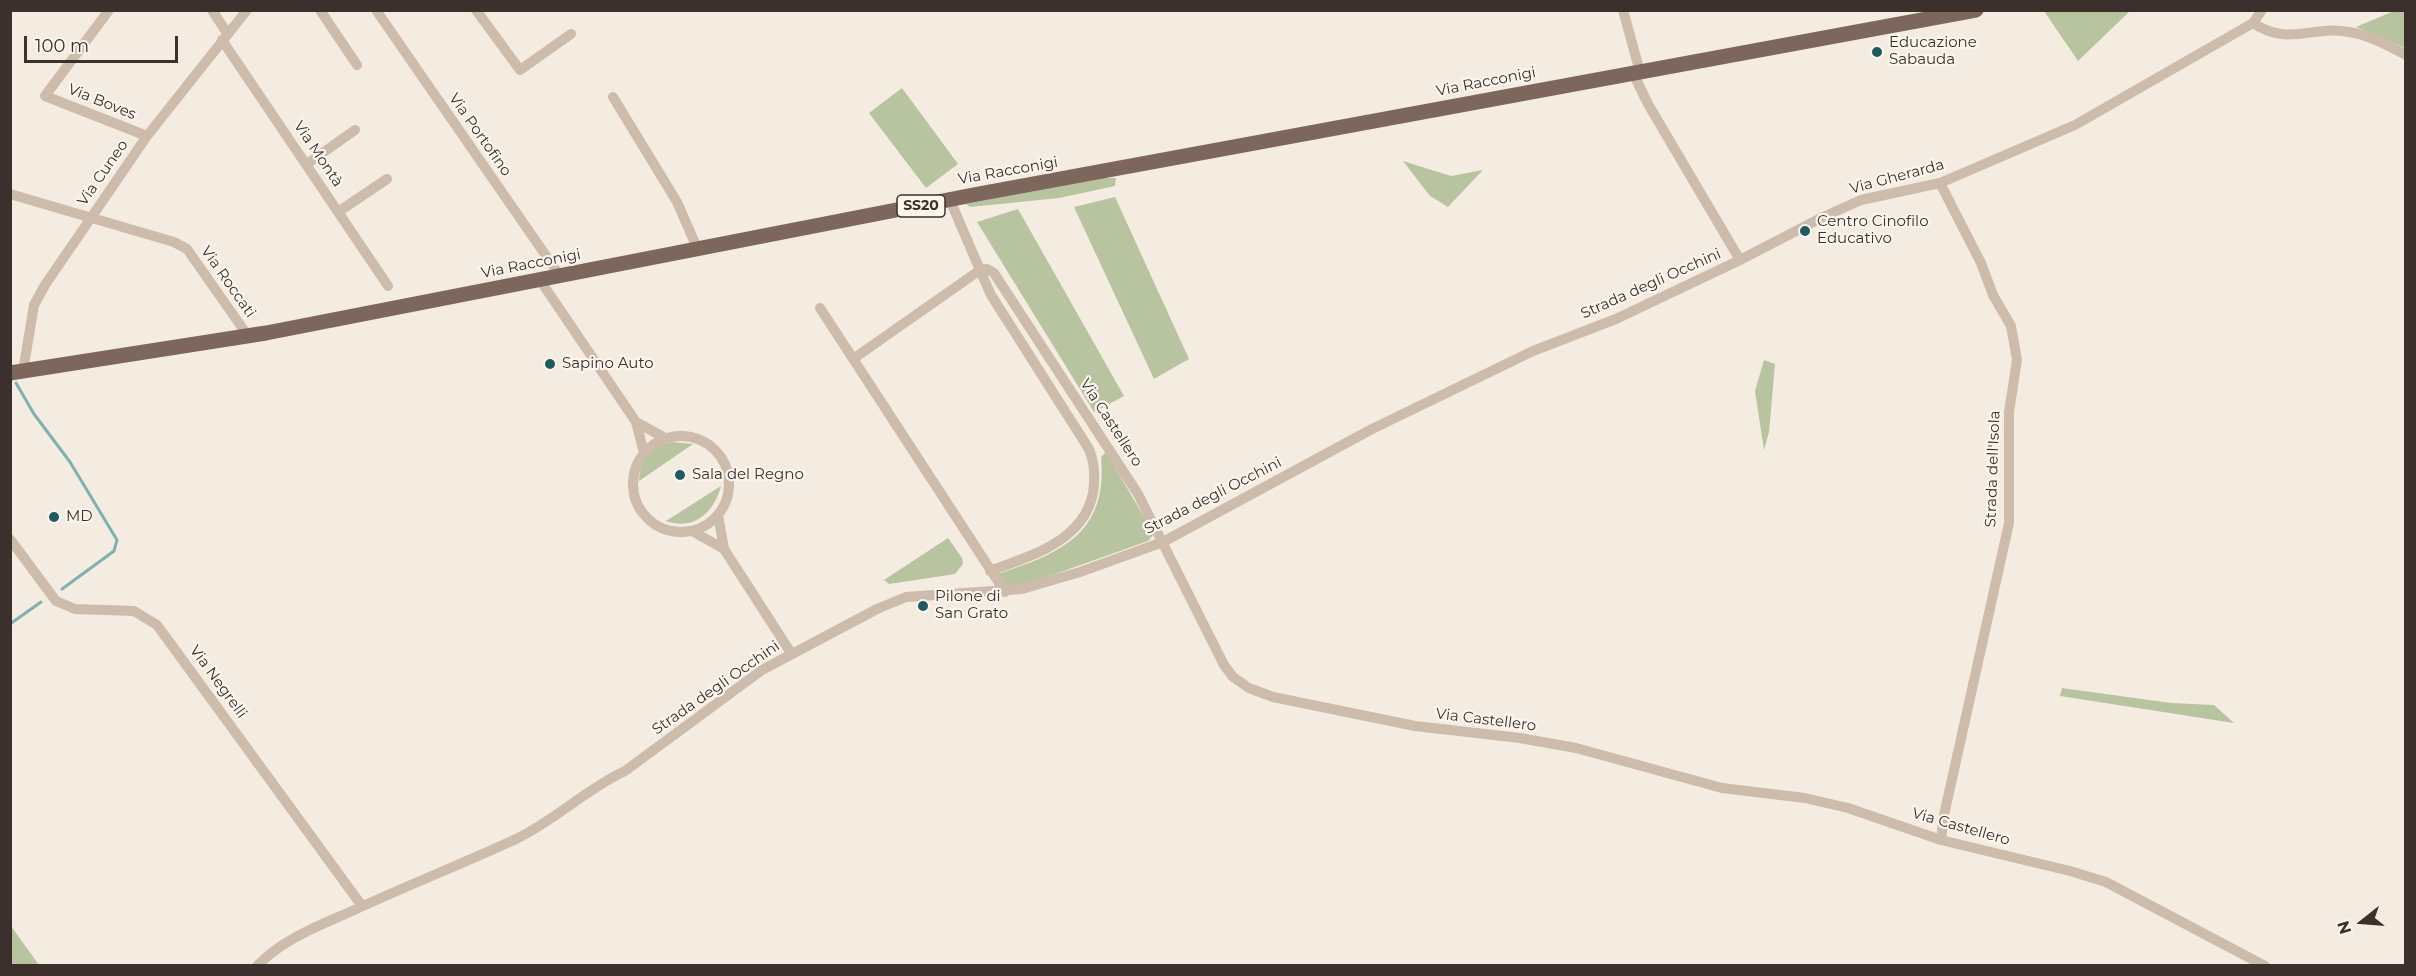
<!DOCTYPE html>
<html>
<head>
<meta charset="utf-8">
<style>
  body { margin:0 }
  #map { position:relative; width:2416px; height:976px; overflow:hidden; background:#f4ebe1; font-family:Montserrat,sans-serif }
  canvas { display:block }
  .frame { position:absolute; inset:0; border:12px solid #3b302b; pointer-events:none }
  .north { position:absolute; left:2332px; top:892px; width:60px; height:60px; -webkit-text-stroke:4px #fbf5ee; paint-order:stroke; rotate:253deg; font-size:16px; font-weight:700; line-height:24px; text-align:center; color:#3b302b }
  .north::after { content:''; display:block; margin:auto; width:21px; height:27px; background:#3b302b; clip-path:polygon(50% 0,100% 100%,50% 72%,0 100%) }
  .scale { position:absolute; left:24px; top:36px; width:154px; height:27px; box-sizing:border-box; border:3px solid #3b302b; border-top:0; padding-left:8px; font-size:18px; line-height:21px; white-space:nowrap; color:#3b302b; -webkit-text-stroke:4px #fbf5ee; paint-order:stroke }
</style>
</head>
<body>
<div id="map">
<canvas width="2416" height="976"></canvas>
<div class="frame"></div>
<div class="north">N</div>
<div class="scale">100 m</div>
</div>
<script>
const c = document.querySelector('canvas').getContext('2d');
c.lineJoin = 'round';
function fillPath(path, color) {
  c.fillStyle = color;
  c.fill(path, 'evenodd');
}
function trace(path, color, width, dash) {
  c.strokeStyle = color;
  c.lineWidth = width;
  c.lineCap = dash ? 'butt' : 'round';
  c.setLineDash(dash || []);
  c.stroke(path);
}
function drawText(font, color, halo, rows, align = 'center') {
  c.font = font + ' Montserrat,sans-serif';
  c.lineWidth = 4.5;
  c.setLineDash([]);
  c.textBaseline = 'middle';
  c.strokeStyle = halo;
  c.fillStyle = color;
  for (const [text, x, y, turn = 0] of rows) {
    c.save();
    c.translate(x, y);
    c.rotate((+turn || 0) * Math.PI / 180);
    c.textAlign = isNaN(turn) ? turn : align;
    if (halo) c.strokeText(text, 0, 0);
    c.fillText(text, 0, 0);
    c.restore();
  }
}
fillPath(new Path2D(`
  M2044,11H2130L2078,61Z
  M2394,11H2405V48L2356,27Z
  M902,88L958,164L926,188L869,113Z
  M1403,161L1451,176L1483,170L1448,207L1430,196Z
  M1103,178H1116L1115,186L1059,198L970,207L966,204Z
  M1115,197L1189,359L1154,379L1074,207Z
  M1018,209L1124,396L1094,412L977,222Z
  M1764,360L1775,364L1769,432L1764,450L1755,391Z
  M672,442L693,444L639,481C640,459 651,447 672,442Z
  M1106,452L1154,534L1148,541L1027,584L1007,586L998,574C1061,553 1108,534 1101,457Z
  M721,486C714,512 695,531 666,521Z
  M948,538L962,558L963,564L955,574L889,584L884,580Z
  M2062,688L2171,703L2214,705L2234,723L2060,696Z
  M11,926L39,965H11Z`), '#b8c4a0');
trace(new Path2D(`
  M16,383L34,414L70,462L117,540L114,551L62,589
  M10,624L41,602`), '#7fb0b2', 3);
trace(new Path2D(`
  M109,10L45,96L147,136
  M212,10L227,33
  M320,10L357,65
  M376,10L560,276
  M476,10L520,70L571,34
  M1623,10L1640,72
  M2253,23C2290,47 2310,25 2349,32C2369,35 2387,45 2406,55
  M222,40L388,286
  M1633,73L1648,104L1740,260L1823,217L1861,200L1940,183L2075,125L2253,23L2262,10
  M613,97L677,202L698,250
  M307,164L355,130
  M1940,183L1981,263L1993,295L2011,326L2017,360L2009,412V523L1944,815L1941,840
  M10,194L174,242L187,249L248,336
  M950,200L980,270L987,269L994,273L1138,494L1224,665L1233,677L1249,688L1273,697L1415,726L1520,738L1576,748L1722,788L1805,798L1848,808L1941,840L2070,871L2106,882L2265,966
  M338,212L387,179
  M540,280L636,422L644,453
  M820,308L1005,592
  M853,359L980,270L991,295L1089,449C1094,461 1095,472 1094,485C1090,539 1033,555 990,571
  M23,371L34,305L45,285L147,136L247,10
  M636,422L665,438
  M633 484a48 48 0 1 1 96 0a48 48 0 1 1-96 0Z
  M718,515L724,549L791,653
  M692,531L724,549
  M10,539L56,601L75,609L134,611L157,625L362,906
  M257,966C283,939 318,926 352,911C406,886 462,864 516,839C554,821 586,789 625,771L762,670L877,609L906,597L1022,589L1080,572L1163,542L1372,429L1533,351L1616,319L1740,260`), '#cdbbac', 10);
trace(new Path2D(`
  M10,373L266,333L973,195L1976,10`), '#7d675c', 15);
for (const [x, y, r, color] of [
  [1877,52,6,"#1f5a5e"],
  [1805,231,6,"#1f5a5e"],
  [550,364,6,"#1f5a5e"],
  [680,475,6,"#1f5a5e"],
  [54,517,6,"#1f5a5e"],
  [923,606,6,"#1f5a5e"]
]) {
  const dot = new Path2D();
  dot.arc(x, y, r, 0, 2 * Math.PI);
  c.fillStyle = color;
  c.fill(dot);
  trace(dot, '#fbf5ee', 2);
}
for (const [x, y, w] of [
  [921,206,48]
]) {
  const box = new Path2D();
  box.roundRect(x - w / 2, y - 11, w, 22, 4.5);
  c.fillStyle = '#fbf5ee';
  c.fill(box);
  trace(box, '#3b302b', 1.5);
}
drawText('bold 14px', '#3b302b', null, [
  ["SS20",921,206]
]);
drawText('15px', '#3b302b', '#fbf5ee', [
  ["Educazione",1889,43],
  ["Sabauda",1889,60],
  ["Centro Cinofilo",1817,222],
  ["Educativo",1817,239],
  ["Sapino Auto",562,364],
  ["Sala del Regno",692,475],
  ["MD",66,517],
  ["Pilone di",935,597],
  ["San Grato",935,614]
], 'left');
drawText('15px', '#3b302b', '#fbf5ee', [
  ["Via Racconigi",1486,82,-11],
  ["Via Boves",102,102,22],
  ["Via Portofino",480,135,55],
  ["Via Montà",318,154,56],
  ["Via Racconigi",1008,171,-10],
  ["Via Cuneo",103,173,-55],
  ["Via Gherarda",1897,177,-15],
  ["Via Racconigi",531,264,-11],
  ["Via Roccati",228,282,55],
  ["Strada degli Occhini",1651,284,-24],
  ["Via Castellero",1111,423,57],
  ["Strada dell'Isola",1993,469,-88],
  ["Strada degli Occhini",1213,496,-27],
  ["Via Negrelli",218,682,54],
  ["Strada degli Occhini",716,688,-35],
  ["Via Castellero",1486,720,7],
  ["Via Castellero",1961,827,16]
]);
</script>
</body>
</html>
